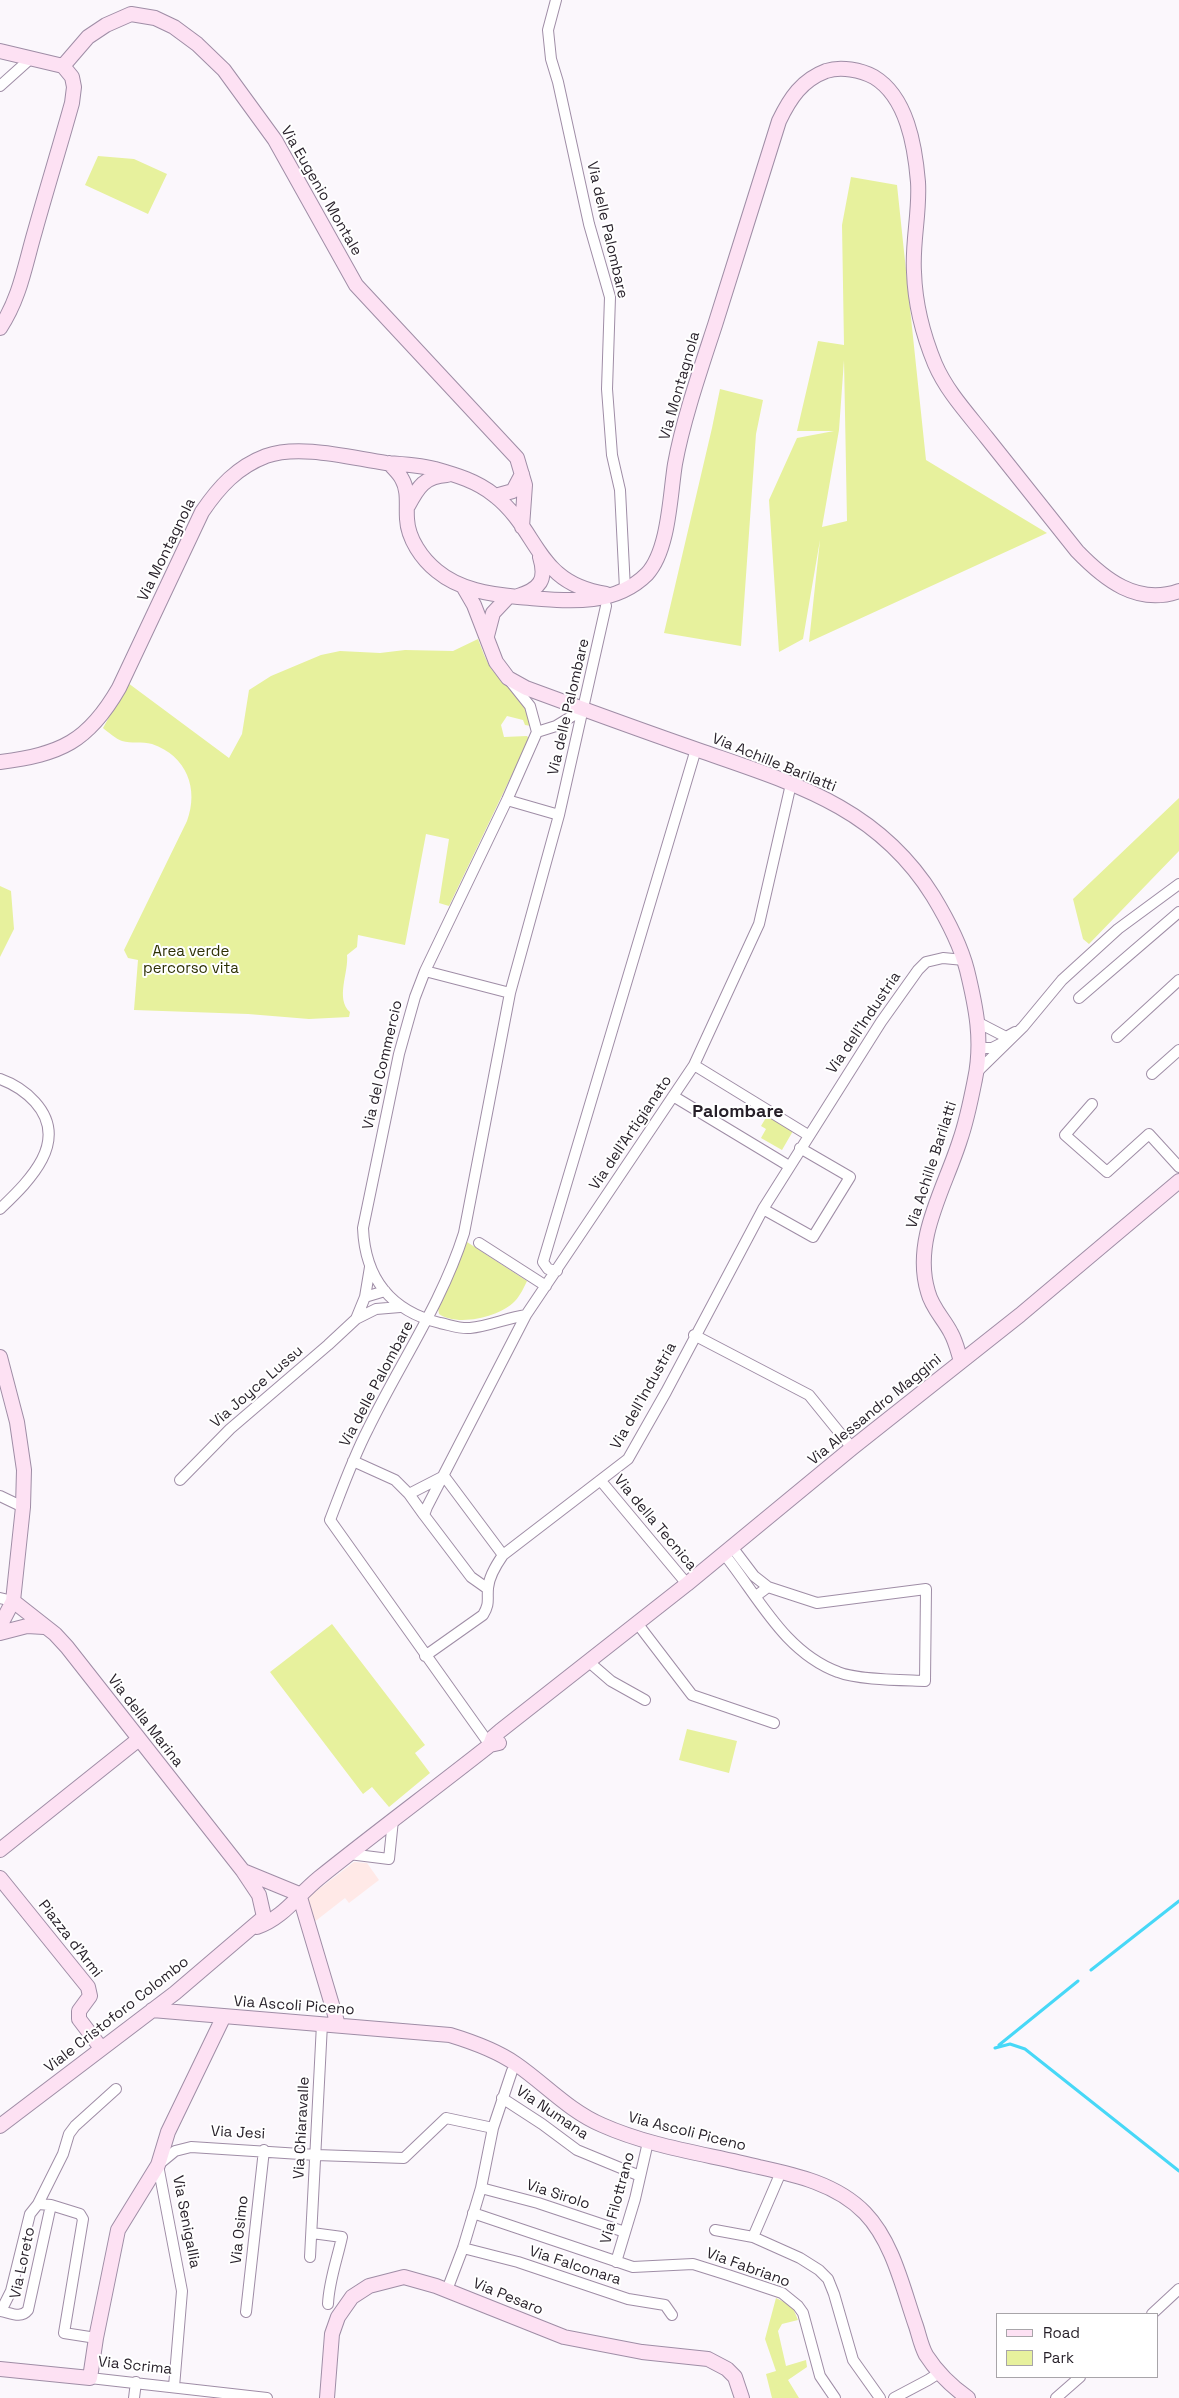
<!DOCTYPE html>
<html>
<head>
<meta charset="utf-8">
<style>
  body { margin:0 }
  #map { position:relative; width:1179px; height:2398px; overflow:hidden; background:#fbf7fc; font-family:"Space Grotesk",sans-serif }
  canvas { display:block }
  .legend { position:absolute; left:996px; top:2313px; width:162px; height:65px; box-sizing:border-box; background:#fff; border:1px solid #a8a5a9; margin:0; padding:6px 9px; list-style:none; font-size:15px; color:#261f28 }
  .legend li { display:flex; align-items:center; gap:10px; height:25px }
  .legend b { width:25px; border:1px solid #a8a5a9 }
</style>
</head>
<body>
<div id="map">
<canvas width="1179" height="2398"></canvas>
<ul class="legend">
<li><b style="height:6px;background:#fde1f3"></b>Road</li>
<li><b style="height:14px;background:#e7f19d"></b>Park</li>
</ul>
</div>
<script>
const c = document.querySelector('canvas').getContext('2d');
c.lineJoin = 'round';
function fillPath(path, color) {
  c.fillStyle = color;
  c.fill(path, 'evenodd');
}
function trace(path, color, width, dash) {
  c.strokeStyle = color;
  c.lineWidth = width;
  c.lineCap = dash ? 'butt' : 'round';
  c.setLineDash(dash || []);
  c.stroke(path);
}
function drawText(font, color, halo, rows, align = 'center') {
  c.font = font + ' "Space Grotesk",sans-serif';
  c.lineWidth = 4;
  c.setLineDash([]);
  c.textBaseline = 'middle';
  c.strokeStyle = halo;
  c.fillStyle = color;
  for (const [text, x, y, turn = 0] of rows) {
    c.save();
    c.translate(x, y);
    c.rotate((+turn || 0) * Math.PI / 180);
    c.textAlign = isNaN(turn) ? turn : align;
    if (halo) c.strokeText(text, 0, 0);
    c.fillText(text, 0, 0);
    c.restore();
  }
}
fillPath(new Path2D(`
  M354,1862L367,1863L379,1880L349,1903L345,1898L313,1923L306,1899Z`), '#ffe9e7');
fillPath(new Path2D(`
  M98,156L134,159L167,174L148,214L85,185Z
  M851,177L897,185L926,460L1047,533L809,642L820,540L803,639L779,652L769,500L797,438L834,431H797L818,341L844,345L842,225ZM844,360L847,521L822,527L839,430Z
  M720,389L763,400L756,434L741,646L664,633L712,428Z
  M478,639C482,649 486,662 493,671C509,692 525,696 531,726L525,725L523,720L507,716L501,725L504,737L527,736L529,739L449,906L439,903L449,839L426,834L405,945L358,935L357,947L347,955C349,972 335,999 350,1012L349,1017L309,1019L248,1014L134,1010L138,960L128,958L124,950L187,821C199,789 187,756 152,744C142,741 131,744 122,741C116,739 108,732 103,728L128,683L229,758L242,734L249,690L271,676L321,655L340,651L380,653L405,650L453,651Z
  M1179,798V851L1089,944L1083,939L1073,899Z
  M0,886L11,891L14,929L0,957Z
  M767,1116L793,1131L782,1150L761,1138L766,1129L761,1126Z
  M467,1242L527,1281C524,1287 520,1296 515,1301C500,1317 458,1327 439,1314L438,1308Z
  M332,1624L425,1745L415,1753L430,1773L389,1807L372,1787L363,1794L270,1672Z
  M687,1729L737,1741L729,1773L679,1760Z
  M776,2298L792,2306L798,2320L782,2324L778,2331L786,2366L806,2360L807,2367L788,2380L799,2398H772L766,2374L776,2371L765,2339Z`), '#e7f19d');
trace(new Path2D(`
  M1091,1970L1179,1901
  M999,2045L1078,1981
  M995,2048L1010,2044L1025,2049L1179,2171`), '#47d8f7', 3);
const street = new Path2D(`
  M556,0L548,30L551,59L558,82L589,224L610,297L607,389L612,455L620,490L625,589
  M0,86L29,60
  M510,681L530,706L537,732
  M507,800L559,815
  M425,971L510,993
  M1079,998L1179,912
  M979,1023L1006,1037L1015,1032
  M1117,1037L1179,980
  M979,1048H992L1004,1042
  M694,1065L808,1135
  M976,1073L1023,1027L1062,980L1118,929L1179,884
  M1152,1074L1179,1050
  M0,1079C14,1084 25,1091 35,1102C71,1142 28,1182 0,1209
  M673,1096L789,1166
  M1092,1104L1065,1135L1107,1172L1149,1134L1179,1167
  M763,1209L813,1237L850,1177L800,1148
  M479,1243L546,1286
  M557,1271L548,1269L543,1262L696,749
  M365,1297L385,1291
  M526,1315C507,1318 489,1326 470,1328C460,1329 450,1325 440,1323C391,1311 365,1278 363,1228L399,1054L415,997L425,971L507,800L537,732L556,726L584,709
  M356,1319L365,1297L370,1267
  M694,1335L809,1395L852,1448
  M353,1461L395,1480L409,1494L444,1476L503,1555
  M180,1480L230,1429L328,1345L356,1319L376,1309L400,1307
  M601,1481L687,1584
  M409,1494L424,1515
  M0,1496L23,1507
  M732,1547L754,1576L768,1587L756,1596
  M724,1554C758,1596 784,1652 838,1672C857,1680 903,1680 925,1681L926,1589L817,1603L768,1587
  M488,1589L471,1577L424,1515L427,1507L526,1315L694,1065L759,924L791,784
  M0,1598L13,1601
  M637,1623L692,1695L774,1723
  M425,1656L483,1615C490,1603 487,1601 488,1588C489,1576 496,1565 503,1555L628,1459L666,1392L763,1209L881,1022L918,970L926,962L943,958L964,960
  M589,1662L611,1681L645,1700
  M490,1745L330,1520C342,1489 353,1458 368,1429C400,1363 442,1303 464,1233L510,993L559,815L606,606
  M349,1854L389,1859L393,1820
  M502,2098L542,2124L577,2150L640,2176
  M481,2188L538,2203L625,2232
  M38,2204L51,2205L28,2310C21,2319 11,2313 1,2311L11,2291L30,2214Z
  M38,2204L63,2154L69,2134L75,2126L116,2089
  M51,2205L80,2214L83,2219L64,2333L96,2338
  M473,2213L633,2267L693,2264L728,2275L782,2293L798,2306L803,2313L820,2376L835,2398
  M715,2230L753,2237L800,2258L819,2270L828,2279L834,2294L853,2360L880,2398
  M312,2233L342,2237C337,2260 329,2281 328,2304
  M753,2237L781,2172
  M463,2248L518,2262L628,2299L665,2305L672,2315
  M310,2257L322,2024
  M616,2262L635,2199L648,2142
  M447,2290L463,2248L481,2188L493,2128L512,2071
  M246,2312L264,2150
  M1152,2314L1179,2289
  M90,2378L267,2398
  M174,2387L182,2291L158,2165L175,2151L191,2147L316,2155L404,2158L446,2118L493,2128
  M134,2398L136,2382
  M894,2398L928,2380L939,2373
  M1056,2398L1080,2377`);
const secondary = new Path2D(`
  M0,51L63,66L72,77L74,87L72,103C60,146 47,188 35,231C25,265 20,298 0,328
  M63,66L88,37L106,25L131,14L155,18L174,27L197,44L224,70L275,140L356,285L517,458L525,485L522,527
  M389,463C393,468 399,473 402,479C409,491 406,505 407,519C408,539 422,559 437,571C460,590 489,594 518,597C561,600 612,609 647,574C669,550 670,495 675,464C683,420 701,368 715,325C736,257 758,189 779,121C790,98 802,80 826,71C841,66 861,70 874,77C907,97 915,146 918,182C920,212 912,242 914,272C915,303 923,335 935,364C947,392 969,415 987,438C1017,476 1047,513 1077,551C1104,579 1137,606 1179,591
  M495,496L513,491L522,474
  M408,506C418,487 425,476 447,475
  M463,586L474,605L496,662L508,678L526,688C583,709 640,730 698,750C792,783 877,806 933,896C947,919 960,943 967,970C976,1007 983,1041 975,1079C971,1099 967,1120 960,1140C945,1188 912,1240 928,1292C932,1308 944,1319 951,1333C956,1342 958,1352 961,1361
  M518,596C540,589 547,580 540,557
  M487,636L493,613L509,596
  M0,762C61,754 88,742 119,688L202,512C219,487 237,467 266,456C300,444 351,458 386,463C403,464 419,465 435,469C456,475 477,481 494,495C540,531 535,583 606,594
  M0,1357L17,1422L24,1470L23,1507L13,1601L0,1626
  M0,1633L27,1626L44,1627
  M490,1745L493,1737L500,1731L687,1584L852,1448L1020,1315L1179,1181
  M0,1850L139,1739
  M243,1871L299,1894
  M0,1878L88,1987L90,1996L79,2011V2019L101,2048
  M299,1894L338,2025
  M257,1927C283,1918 297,1896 319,1878C375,1833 433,1790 490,1745L499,1743
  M152,2010L450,2035C473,2042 496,2050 516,2064C545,2084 569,2111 602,2125C651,2147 707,2154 759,2167C796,2175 837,2184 865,2213C893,2242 903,2289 916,2326C919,2335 921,2346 926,2355C937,2372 951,2386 968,2398
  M0,2126L175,1993L264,1917L259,1895L243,1871L67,1647L55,1634L13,1601
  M0,2369L90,2378L96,2338L118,2230L158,2165L168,2132L223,2018
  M327,2398L332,2334L338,2317L352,2297L369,2286L404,2277L436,2286L564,2337L642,2352L708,2359L727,2369L735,2377L742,2398`);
trace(street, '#9f8da6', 12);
trace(secondary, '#9f8da6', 16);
trace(street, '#fff', 10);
trace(secondary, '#fde1f3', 14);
drawText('15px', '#261f28', '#fff', [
  ["Via Eugenio Montale",321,191,60],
  ["Via delle Palombare",607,230,77],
  ["Via Montagnola",680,386,-74],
  ["Via Montagnola",167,550,-64],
  ["Via delle Palombare",569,707,-77],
  ["Via Achille Barilatti",774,763,22],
  ["Via dell'Industria",864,1023,-56],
  ["Via del Commercio",383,1065,-77],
  ["Via dell'Artigianato",631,1133,-56],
  ["Via Achille Barilatti",932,1165,-72],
  ["Via delle Palombare",377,1384,-62],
  ["Via Joyce Lussu",257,1387,-41],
  ["Via dell'Industria",644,1396,-61],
  ["Via Alessandro Maggini",875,1410,-39],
  ["Via della Tecnica",655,1523,50],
  ["Via della Marina",145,1721,52],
  ["Piazza d'Armi",70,1939,52],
  ["Via Ascoli Piceno",294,2006,4],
  ["Viale Cristoforo Colombo",117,2015,-38],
  ["Via Numana",552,2113,34],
  ["Via Chiaravalle",302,2128,-87],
  ["Via Ascoli Piceno",687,2132,14],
  ["Via Jesi",238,2133,3],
  ["Via Sirolo",558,2195,18],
  ["Via Filottrano",618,2198,-75],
  ["Via Senigallia",186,2222,79],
  ["Via Osimo",240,2230,-84],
  ["Via Loreto",23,2263,-78],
  ["Via Falconara",575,2266,18],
  ["Via Fabriano",748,2268,20],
  ["Via Pesaro",508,2297,22],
  ["Via Scrima",135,2366,6]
]);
drawText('15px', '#2d3004', '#fff', [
  ["Area verde",191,952],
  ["percorso vita",191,969]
]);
drawText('bold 18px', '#261f28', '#fff', [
  ["Palombare",738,1112]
]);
</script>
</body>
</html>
